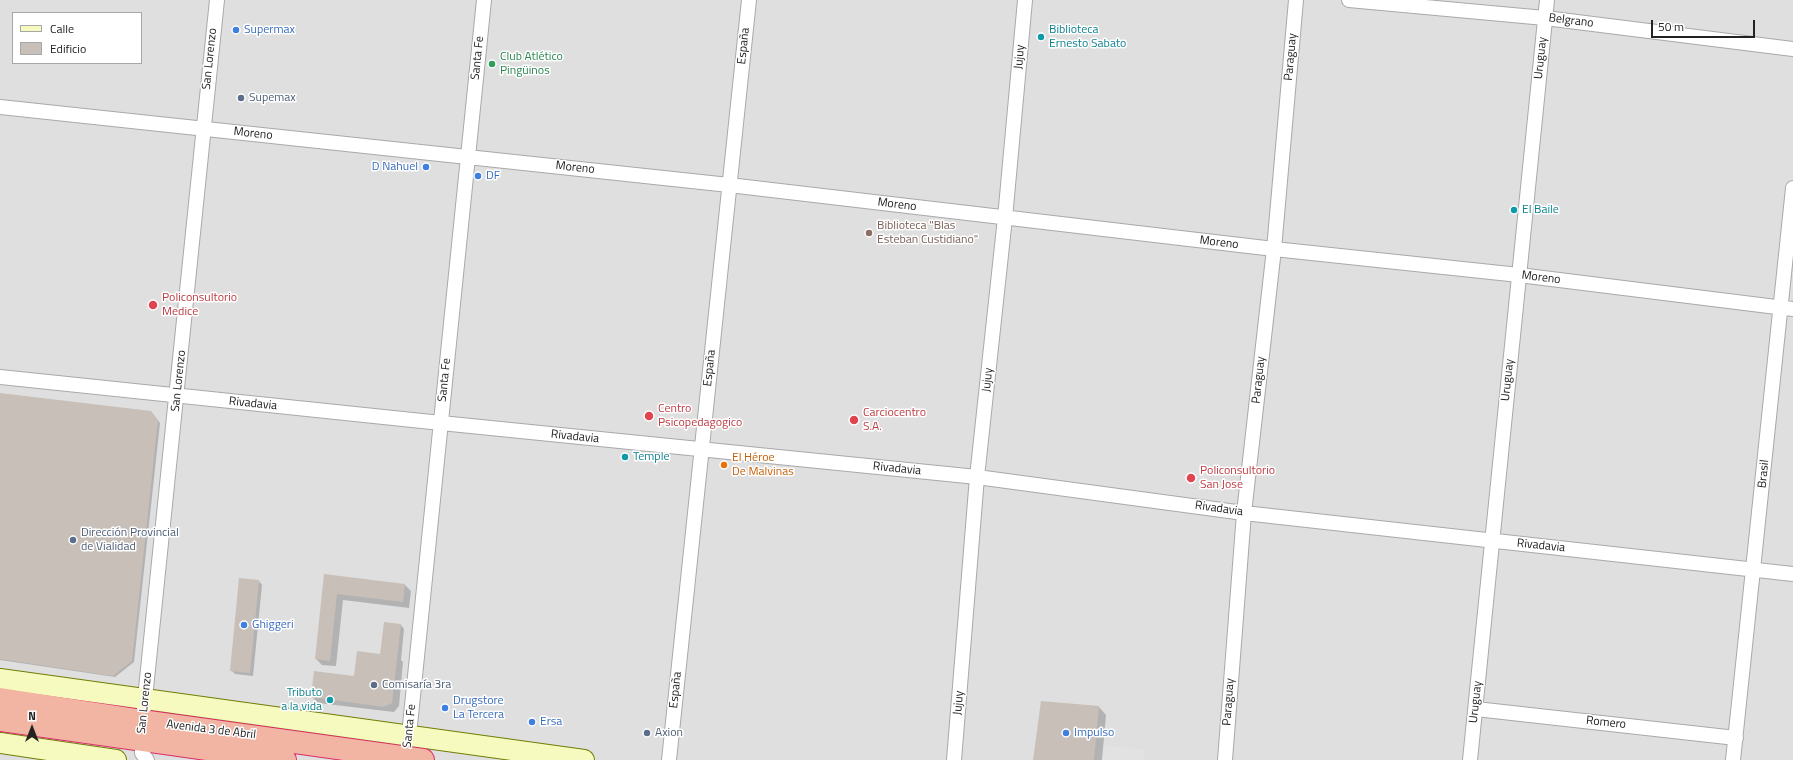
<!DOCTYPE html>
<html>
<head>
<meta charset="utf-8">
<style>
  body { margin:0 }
  #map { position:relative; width:1793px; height:760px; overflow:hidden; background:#f2efe9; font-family:"Titillium Web",sans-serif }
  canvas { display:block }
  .legend { position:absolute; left:12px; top:12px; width:130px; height:52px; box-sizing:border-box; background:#fff; border:1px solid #a7a7a7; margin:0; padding:5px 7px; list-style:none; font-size:12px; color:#222 }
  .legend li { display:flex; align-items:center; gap:8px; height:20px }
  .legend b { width:20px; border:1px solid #a7a7a7 }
  .north { position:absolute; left:12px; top:708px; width:40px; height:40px; -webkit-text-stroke:3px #fff; paint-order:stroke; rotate:0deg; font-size:11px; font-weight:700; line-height:16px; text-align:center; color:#222 }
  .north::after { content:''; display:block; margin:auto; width:14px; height:18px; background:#222; clip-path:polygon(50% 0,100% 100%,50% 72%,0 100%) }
  .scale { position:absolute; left:1651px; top:20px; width:104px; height:18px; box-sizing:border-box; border:2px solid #222; border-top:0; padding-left:5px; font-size:12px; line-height:14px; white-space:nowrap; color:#222; -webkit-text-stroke:3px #fff; paint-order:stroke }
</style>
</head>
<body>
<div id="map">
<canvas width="1793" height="760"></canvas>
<ul class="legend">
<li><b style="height:5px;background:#f7fabf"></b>Calle</li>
<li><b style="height:11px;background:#c7bfb8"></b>Edificio</li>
</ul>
<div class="north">N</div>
<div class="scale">50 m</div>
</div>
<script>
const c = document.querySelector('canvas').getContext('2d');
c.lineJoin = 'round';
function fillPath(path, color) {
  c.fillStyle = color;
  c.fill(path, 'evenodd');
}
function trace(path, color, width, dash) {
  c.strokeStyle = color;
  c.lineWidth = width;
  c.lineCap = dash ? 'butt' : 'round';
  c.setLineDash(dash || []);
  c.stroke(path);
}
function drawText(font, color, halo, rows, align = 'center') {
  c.font = font + ' "Titillium Web",sans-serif';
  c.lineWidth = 3;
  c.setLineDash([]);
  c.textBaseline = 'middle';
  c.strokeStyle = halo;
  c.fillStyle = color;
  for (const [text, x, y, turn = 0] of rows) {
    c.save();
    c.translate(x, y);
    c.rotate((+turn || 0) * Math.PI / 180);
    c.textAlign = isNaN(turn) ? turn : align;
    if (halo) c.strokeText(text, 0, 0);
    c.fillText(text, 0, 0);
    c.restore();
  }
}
fillPath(new Path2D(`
  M0,0H1793V760H0ZM13,13H141V63H13Z`), '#e0dfdf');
fillPath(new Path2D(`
  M1101,745L1145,750L1144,760H1099Z`), '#e2e2e2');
fillPath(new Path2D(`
  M0,394L153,414L160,423L134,662L115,677L0,660Z
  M325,576L405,585L411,591L409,608L343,600L336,666L322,665L316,659Z
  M259,581L262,585L253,676L235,674L231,670Z
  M401,625L404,629L401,660L403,662L399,706L394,712L318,703L312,697L355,677L381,655Z
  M1099,707L1106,715L1102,760H1034Z`), '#0003');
fillPath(new Path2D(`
  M0,393L151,411L158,420L132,661L113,676L0,659Z
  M324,574L405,584L403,602L337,594L330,661L315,659Z
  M239,578L259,580L250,673L230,671Z
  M384,622L401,624L392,703L384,707L311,697L314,671L354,676L357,651L380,654Z
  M1041,701L1099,706L1094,760H1033Z`), '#c7bfb8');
const minor = new Path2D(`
  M1349,0L1545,18L1793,49
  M0,107L729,185L1274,249L1519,275L1793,309
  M0,377L441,423L977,477L1244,513L1793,574
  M144,708L217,0
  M1476,709L1736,738
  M142,733V753L147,760
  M409,735L484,0
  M669,760L749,0
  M954,760L977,477L1005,218L1025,0
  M1225,760L1244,513L1274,249L1296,0
  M1470,760L1547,0
  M1733,760L1793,188`);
const secondary = new Path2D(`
  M0,679L584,760
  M0,743L116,760`);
const trunk = new Path2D(`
  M0,699L143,721L423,760
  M0,720L285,760`);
trace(minor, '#a9a9a9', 16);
trace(secondary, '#707d05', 22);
trace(trunk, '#dc2a67', 24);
trace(minor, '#fff', 14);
trace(secondary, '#f7fabf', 20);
trace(trunk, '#f2b4a3', 22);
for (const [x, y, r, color] of [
  [236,30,4,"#3f7fe0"],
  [1041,37,4,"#0f9aa8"],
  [492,64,4,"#2e9e5b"],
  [241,98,4,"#5c6f8a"],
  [426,167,4,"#3f7fe0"],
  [478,176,4,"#3f7fe0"],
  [1514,210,4,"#0f9aa8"],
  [869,233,4,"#8d6e63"],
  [153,305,5,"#e0444e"],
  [649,416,5,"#e0444e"],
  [854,420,5,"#e0444e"],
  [625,457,4,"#0f9aa8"],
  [724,465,4,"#e8710a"],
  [1191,478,5,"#e0444e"],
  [73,540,4,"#5c6f8a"],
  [244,625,4,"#3f7fe0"],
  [374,685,4,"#5c6f8a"],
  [330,700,4,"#0f9aa8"],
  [445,708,4,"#3f7fe0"],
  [532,722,4,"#3f7fe0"],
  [647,733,4,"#5c6f8a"],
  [1066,733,4,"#3f7fe0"]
]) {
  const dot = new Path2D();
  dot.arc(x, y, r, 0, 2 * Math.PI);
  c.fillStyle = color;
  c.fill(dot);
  trace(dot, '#fff', 1.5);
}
drawText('12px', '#222', '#fff', [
  ["Belgrano",1571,21,7],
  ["España",744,46,-84],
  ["Jujuy",1020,57,-85],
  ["Paraguay",1291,57,-85],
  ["Santa Fe",478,58,-84],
  ["Uruguay",1541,58,-84],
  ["San Lorenzo",210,59,-84],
  ["Moreno",253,134,6],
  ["Moreno",575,168,6],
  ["Moreno",897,205,7],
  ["Moreno",1219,243,7],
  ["Moreno",1541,278,7],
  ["España",710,368,-84],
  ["Santa Fe",445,380,-84],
  ["Jujuy",988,380,-84],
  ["Paraguay",1259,380,-84],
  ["Uruguay",1508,380,-84],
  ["San Lorenzo",179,381,-84],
  ["Rivadavia",253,404,6],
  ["Rivadavia",575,437,6],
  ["Rivadavia",897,469,6],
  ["Brasil",1764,474,-84],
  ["Rivadavia",1219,509,8],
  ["Rivadavia",1541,546,6],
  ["España",676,690,-84],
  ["Paraguay",1229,702,-86],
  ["Uruguay",1476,702,-84],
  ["San Lorenzo",145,703,-84],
  ["Jujuy",959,703,-85],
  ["Romero",1606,723,6],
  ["Santa Fe",410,726,-84],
  ["Avenida 3 de Abril",211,730,7]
]);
drawText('12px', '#366cbe', '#fff', [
  ["Supermax",244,30],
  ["D Nahuel",418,167,"right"],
  ["DF",486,176],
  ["Ghiggeri",252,625],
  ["Drugstore",453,701],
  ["La Tercera",453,715],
  ["Ersa",540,722],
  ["Impulso",1074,733]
], 'left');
drawText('12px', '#0d838f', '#fff', [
  ["Biblioteca",1049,30],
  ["Ernesto Sabato",1049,44],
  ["El Baile",1522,210],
  ["Temple",633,457],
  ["Tributo",322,693,"right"],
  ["a la vida",322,707,"right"]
], 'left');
drawText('12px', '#27864d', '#fff', [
  ["Club Atlético",500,57],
  ["Pingüinos",500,71]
], 'left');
drawText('12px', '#4e5e75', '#fff', [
  ["Supemax",249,98],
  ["Dirección Provincial",81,533],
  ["de Vialidad",81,547],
  ["Comisaría 3ra",382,685],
  ["Axion",655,733]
], 'left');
drawText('12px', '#785e54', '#fff', [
  ["Biblioteca \"Blas",877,226],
  ["Esteban Custidiano\"",877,240]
], 'left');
drawText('12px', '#be3a42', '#fff', [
  ["Policonsultorio",162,298],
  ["Medice",162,312],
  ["Centro",658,409],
  ["Psicopedagogico",658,423],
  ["Carciocentro",863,413],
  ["S.A.",863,427],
  ["Policonsultorio",1200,471],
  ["San Jose",1200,485]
], 'left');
drawText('12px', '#c56008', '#fff', [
  ["El Héroe",732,458],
  ["De Malvinas",732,472]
], 'left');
</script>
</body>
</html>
